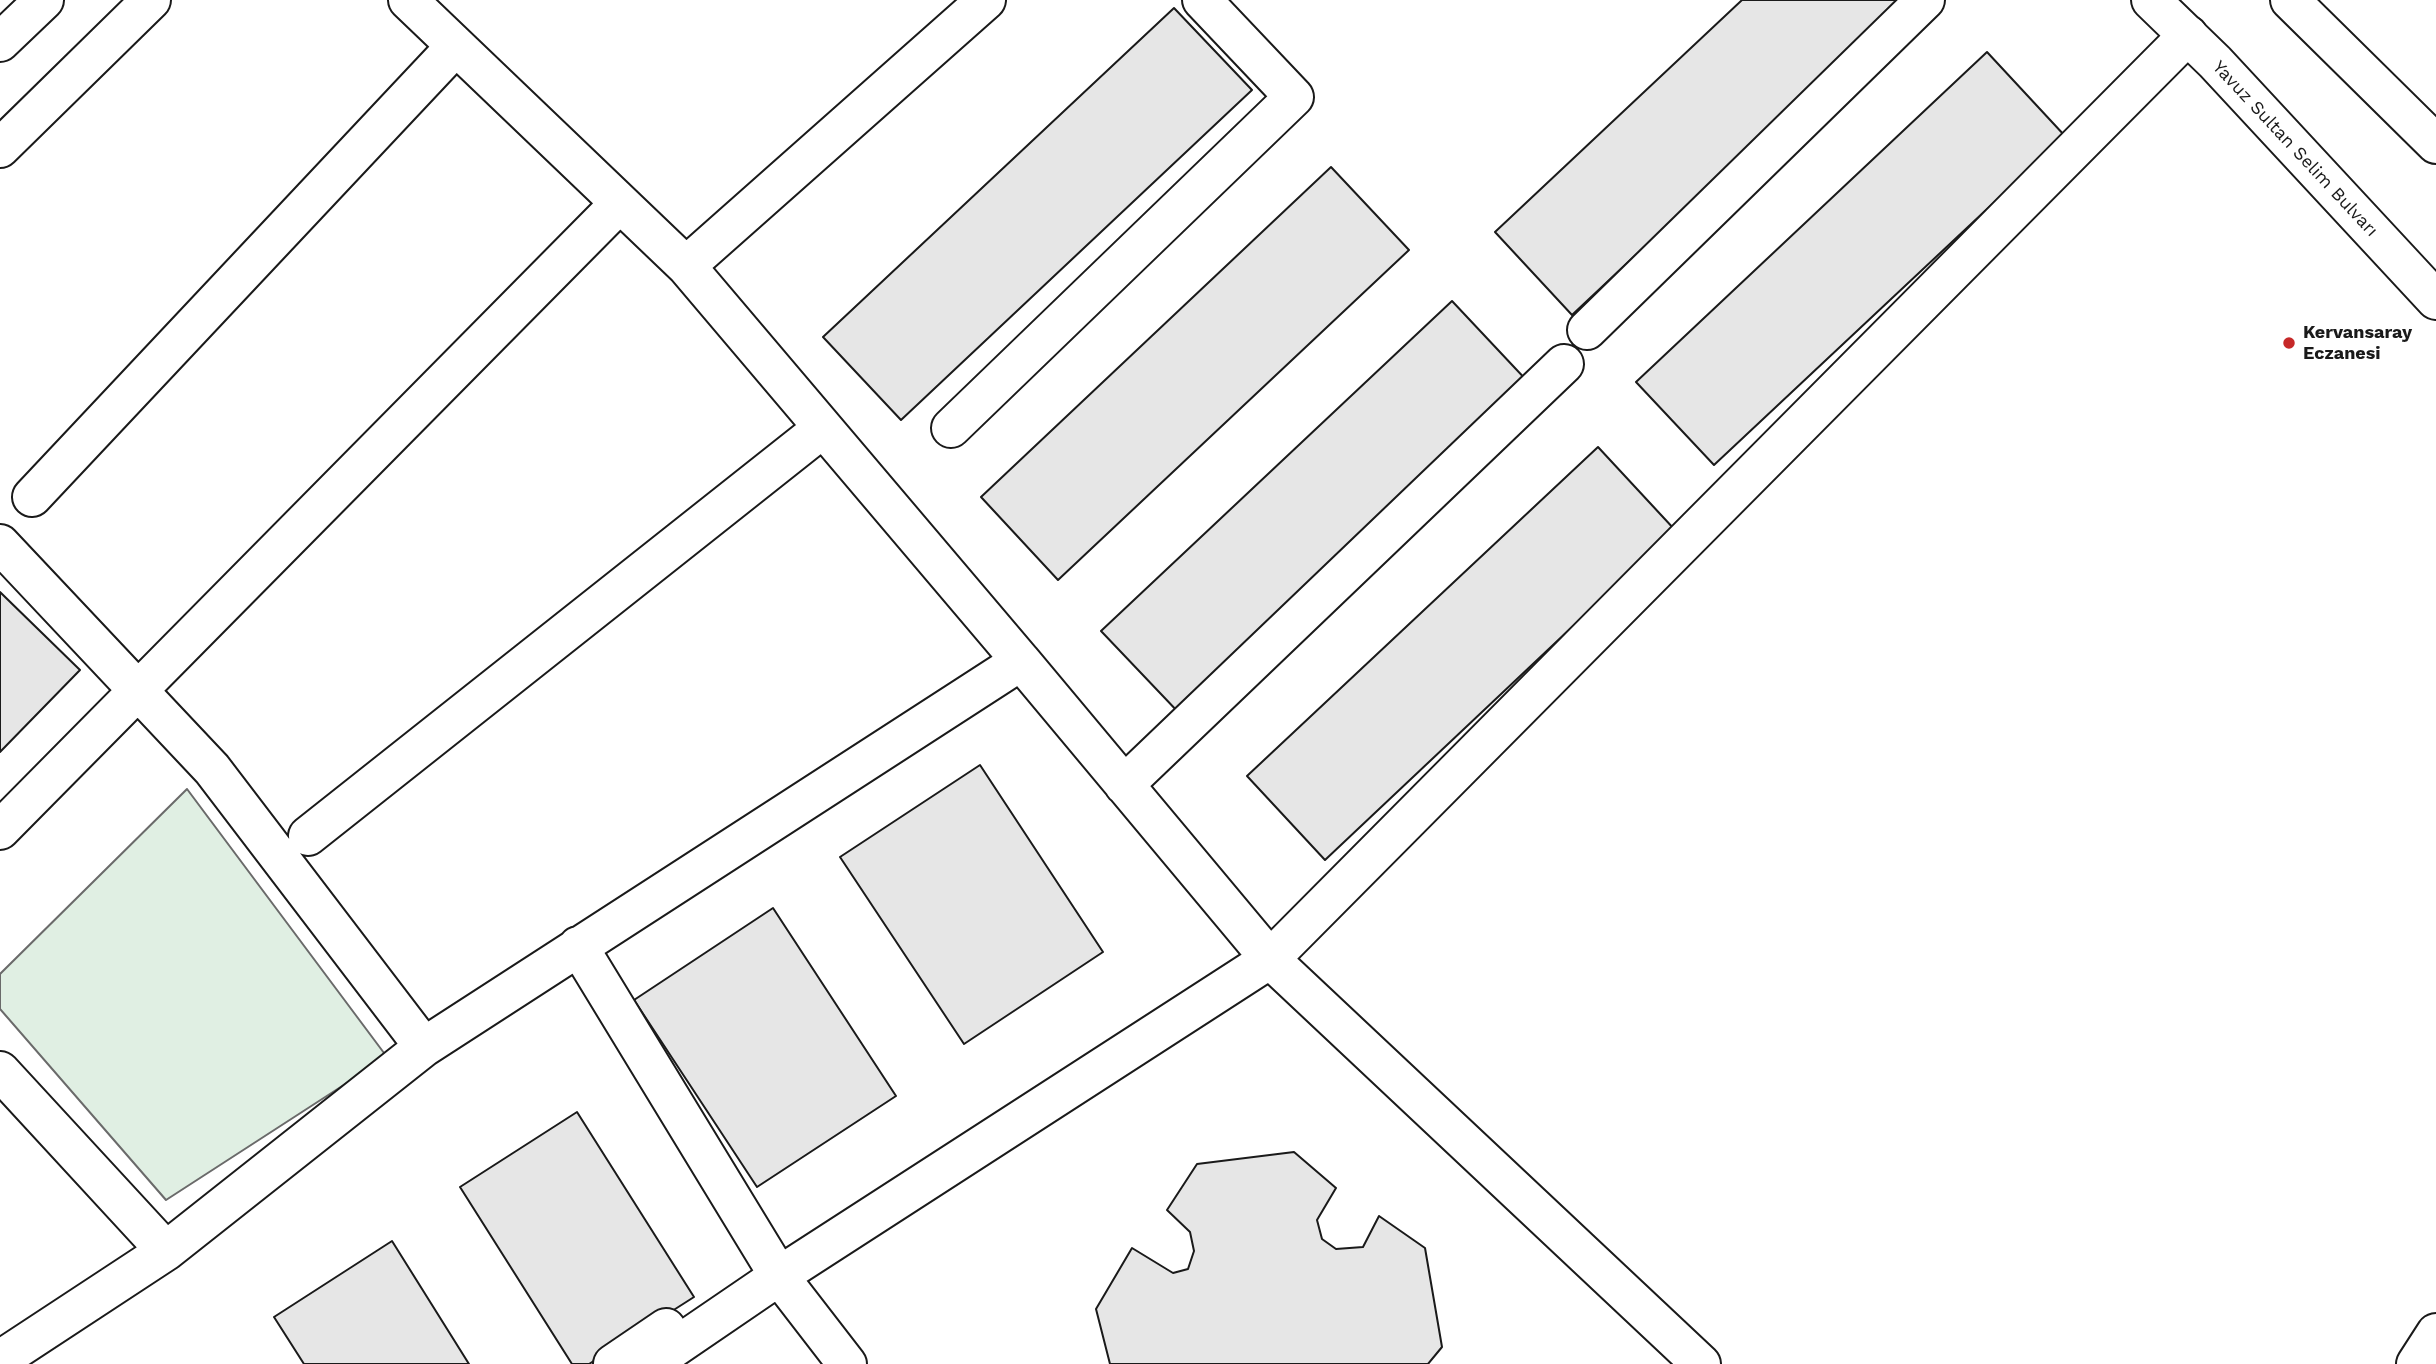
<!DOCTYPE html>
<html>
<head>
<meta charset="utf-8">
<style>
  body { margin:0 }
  canvas { display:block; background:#fff }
</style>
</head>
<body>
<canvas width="2436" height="1364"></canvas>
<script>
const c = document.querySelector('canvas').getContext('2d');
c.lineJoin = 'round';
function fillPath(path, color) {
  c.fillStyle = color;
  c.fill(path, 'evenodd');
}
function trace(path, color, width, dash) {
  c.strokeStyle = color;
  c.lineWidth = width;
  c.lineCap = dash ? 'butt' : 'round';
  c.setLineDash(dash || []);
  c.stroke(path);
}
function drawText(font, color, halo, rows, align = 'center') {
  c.font = font + ' "Work Sans",sans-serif';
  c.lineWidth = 5;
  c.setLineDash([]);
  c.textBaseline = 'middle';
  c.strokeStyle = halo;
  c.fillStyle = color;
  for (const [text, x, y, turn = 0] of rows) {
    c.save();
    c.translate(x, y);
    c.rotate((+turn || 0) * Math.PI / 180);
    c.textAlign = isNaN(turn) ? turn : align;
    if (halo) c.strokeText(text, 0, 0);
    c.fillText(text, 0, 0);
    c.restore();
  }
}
const green = new Path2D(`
  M187,789L387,1057L166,1200L0,1009V974Z`);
fillPath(green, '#e0efe3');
trace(green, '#6a6a6a', 2);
const building = new Path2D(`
  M1742,0H1907L1572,315L1495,232Z
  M1174,8L1252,90L901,420L823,337Z
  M1987,52L2065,136L1714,465L1636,382Z
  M1331,167L1409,250L1058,580L981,497Z
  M1452,301L1530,384L1180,714L1101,631Z
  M1598,447L1675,530L1325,860L1247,776Z
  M0,592L80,670L0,752Z
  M980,765L1103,952L964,1044L840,857Z
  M773,908L896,1096L757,1187L634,1000Z
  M577,1112L694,1297L589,1364H572L460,1187Z
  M1294,1152L1336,1188L1317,1220L1322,1239L1336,1249L1363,1247L1379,1216L1425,1248L1442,1347L1428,1364H1110L1096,1309L1132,1248L1173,1273L1188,1269L1194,1251L1190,1232L1167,1210L1197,1164Z
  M392,1241L469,1364H304L274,1317Z`);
fillPath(building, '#e6e6e6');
trace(building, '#1a1a1a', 2);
const minor = new Path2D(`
  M408,0L686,266L1021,661
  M0,42L44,0
  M0,148L151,0
  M686,266L986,0
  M1587,330L1925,0
  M951,428L1294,97L1202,0
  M32,497L456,46
  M0,544L212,769L424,1047
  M1124,785L1564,364
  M0,830L620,203
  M308,836L823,428
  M578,946L779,1276L847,1364
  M0,1071L166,1251
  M0,1360L166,1251L424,1047L1021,661L1270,959L779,1276L650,1364
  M613,1364L666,1328
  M1701,1364L1270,959L2188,35`);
const major = new Path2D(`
  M2151,0L2215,62L2436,300
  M2290,0L2436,144
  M2416,1364L2436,1333`);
trace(minor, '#1a1a1a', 42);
trace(major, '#1a1a1a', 42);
trace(minor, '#fff', 38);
trace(major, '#fff', 38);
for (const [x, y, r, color] of [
  [2289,343,7,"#c62828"]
]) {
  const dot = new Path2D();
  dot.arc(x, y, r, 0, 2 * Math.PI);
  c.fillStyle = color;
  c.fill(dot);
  trace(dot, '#fff', 2.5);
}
drawText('18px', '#1a1a1a', '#fff', [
  ["Yavuz Sultan Selim Bulvarı",2295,149,47]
]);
drawText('bold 18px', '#1a1a1a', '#fff', [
  ["Kervansaray",2303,333],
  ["Eczanesi",2303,354]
], 'left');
</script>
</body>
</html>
